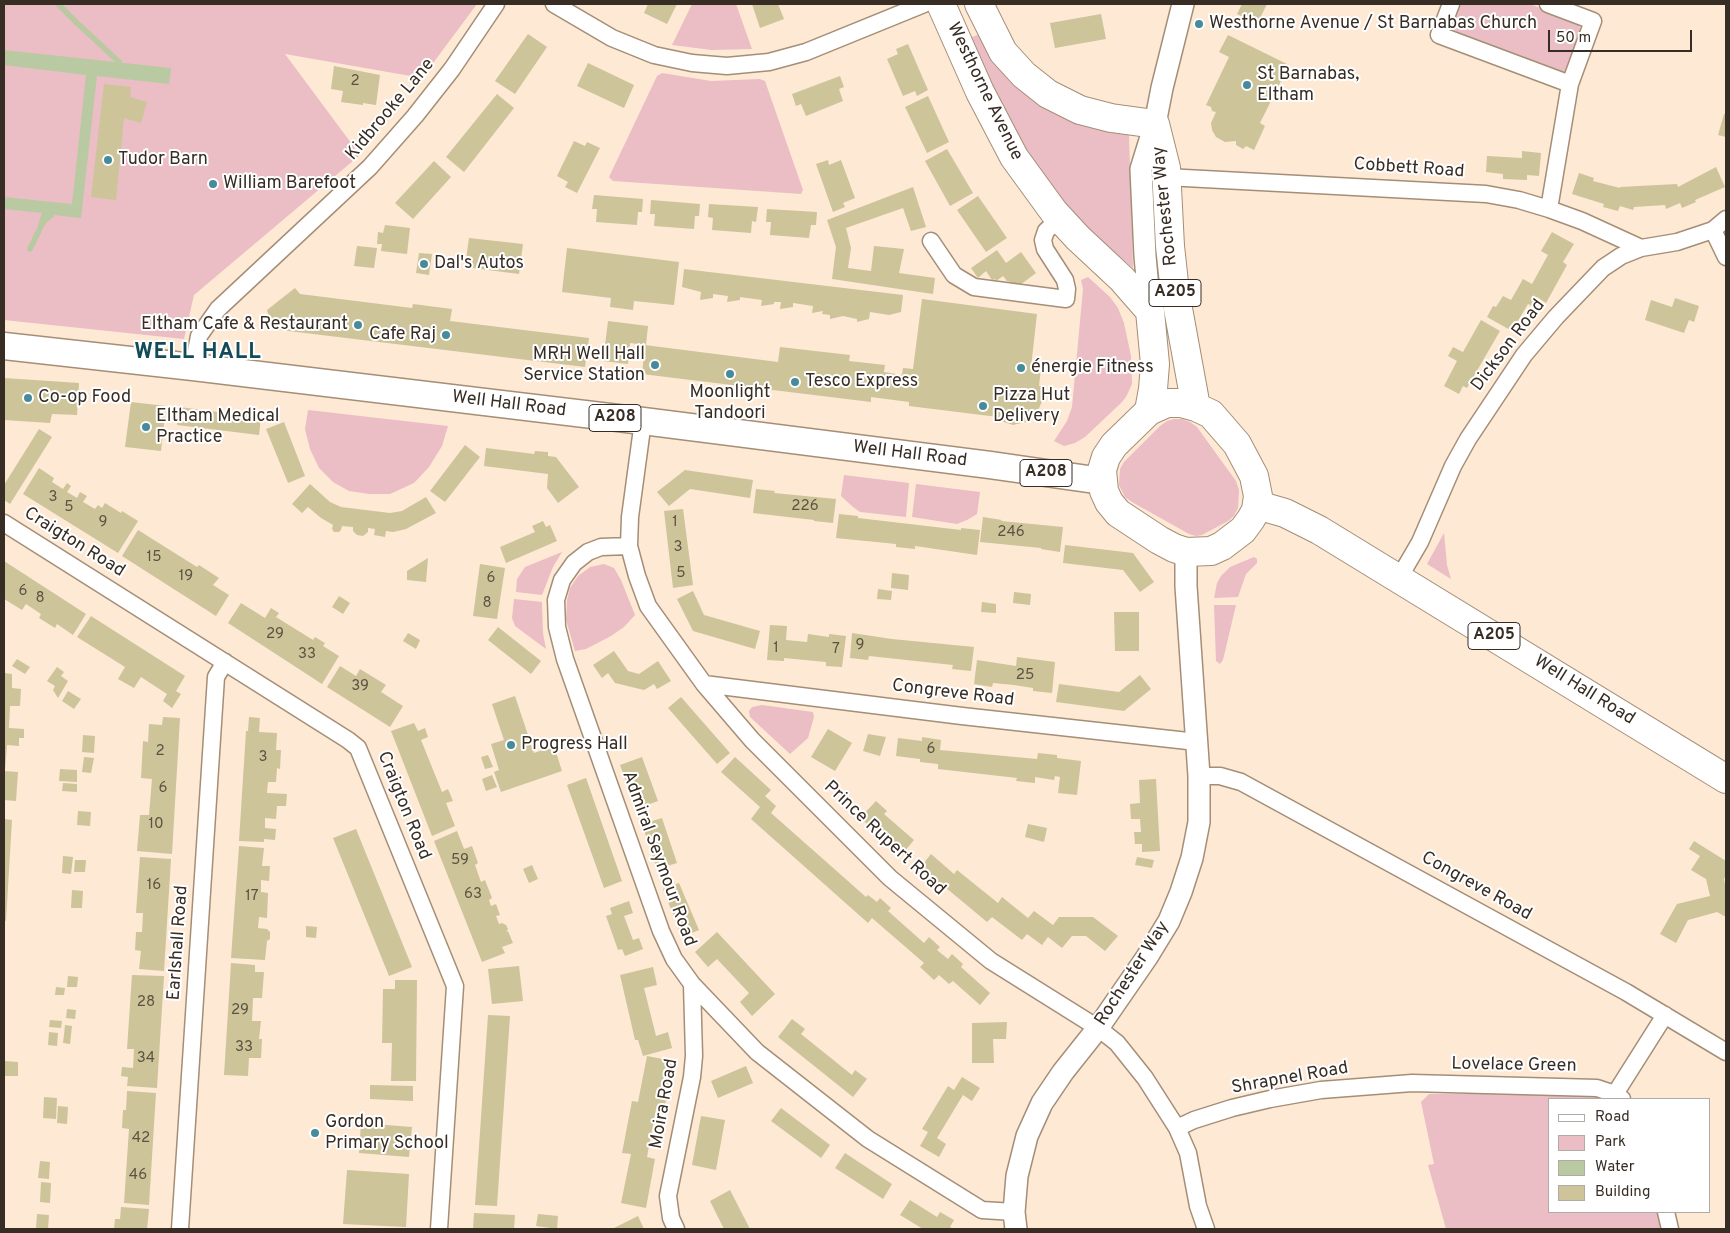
<!DOCTYPE html>
<meta charset="utf-8">
<style>
body{margin:0}
#map{position:relative;width:1730px;height:1233px;overflow:hidden;background:#fee9d5;font-family:Overpass,sans-serif}
canvas{display:block}
.frame{position:absolute;inset:0;border:5px solid #372d24;pointer-events:none}
.legend{position:absolute;left:1548px;top:1098px;width:162px;height:115px;box-sizing:border-box;background:#fff;border:1px solid #afaba7;margin:0;padding:6px 9px;list-style:none;font-size:15px;color:#372d24}
.legend li{display:flex;align-items:center;gap:10px;height:25px}
.legend b{width:25px;border:1px solid #afaba7}
.scale{position:absolute;left:1548px;top:30px;width:144px;height:22px;box-sizing:border-box;border:2px solid #372d24;border-top:0;padding-left:6px;font-size:15px;line-height:18px;white-space:nowrap;color:#372d24;-webkit-text-stroke:4px #fff;paint-order:stroke}
</style>
<div id="map">
<canvas width="1730" height="1233"></canvas>
<div class="frame"></div>
<ul class="legend">
<li><b style="height:6px;background:#fff"></b>Road</li>
<li><b style="height:14px;background:#ebbdc4"></b>Park</li>
<li><b style="height:14px;background:#b9caa2"></b>Water</li>
<li><b style="height:14px;background:#cdc49a"></b>Building</li>
</ul>
<div class="scale">50 m</div>
</div>
<script>
const g = document.querySelector('canvas').getContext('2d');
g.lineJoin = 'round';
function fill(path, color) {
  g.fillStyle = color;
  g.fill(path, 'evenodd');
}
function poly(rows) {
  const path = new Path2D();
  for (const r of rows) {
    path.moveTo(r[0], r[1]);
    for (let i = 2; i < r.length; i += 2) path.lineTo(r[i], r[i + 1]);
  }
  return path;
}
function trace(path, color, width, dash) {
  g.strokeStyle = color;
  g.lineWidth = width;
  g.lineCap = dash ? 'butt' : 'round';
  g.setLineDash(dash || []);
  g.stroke(path);
}
function drawText(font, color, halo, rows, align = 'center') {
  g.font = font + ' Overpass,sans-serif';
  g.lineWidth = 4;
  g.setLineDash([]);
  g.textBaseline = 'middle';
  g.strokeStyle = halo;
  g.fillStyle = color;
  for (const [text, x, y, turn = 0] of rows) {
    g.save();
    g.translate(x, y);
    g.rotate((+turn || 0) * Math.PI / 180);
    g.textAlign = isNaN(turn) ? turn : align;
    if (halo) g.strokeText(text, 0, 0);
    g.fillText(text, 0, 0);
    g.restore();
  }
}
fill(poly([
 [4,4,477,4,422,78,285,54,360,155,194,295,184,339,4,320],
 [692,4,736,4,752,49,712,50,672,45],
 [1456,4,1530,4,1571,20,1578,24,1582,32,1567,71,1560,73,1455,33,1452,24],
 [980,34,1014,84,1033,99,1127,131,1129,134,1133,268,1095,235,1064,204,1034,167,967,39],
 [662,73,711,81,760,79,765,81,803,190,801,194,613,181,609,177,657,76],
 [1088,277,1110,297,1118,308,1124,323,1131,356,1132,384,1126,397,1121,403,1085,437,1075,443,1064,446,1054,441,1067,421,1072,407,1083,289,1081,280],
 [308,410,448,426,442,446,429,467,414,483,390,494,369,494,349,491,333,482,319,468,310,449,305,429],
 [1174,419,1182,419,1190,422,1197,427,1236,481,1239,490,1238,508,1234,516,1228,521,1202,535,1196,536,1189,534,1132,502,1125,497,1119,485,1120,469,1124,462,1160,426,1167,421],
 [844,475,909,483,906,517,860,512,853,507,841,496],
 [916,484,980,492,977,514,967,520,957,524,912,517],
 [1444,533,1447,565,1451,579,1427,564],
 [562,552,553,567,542,595,516,592,517,579,525,567],
 [1254,557,1257,559,1257,563,1246,574,1238,597,1214,598,1217,583,1221,576,1230,567],
 [604,564,614,568,621,580,635,615,624,627,611,636,586,649,575,651,566,620,567,600,570,588,578,576,590,567],
 [514,599,542,602,543,633,546,649,515,626,512,618],
 [1214,605,1236,605,1223,660,1220,664,1216,661],
 [762,705,813,712,814,717,808,738,790,754,750,717,749,711,752,707],
 [1429,1094,1554,1094,1595,1097,1602,1099,1549,1099,1549,1212,1657,1212,1662,1229,1446,1229,1428,1165,1434,1164,1421,1102]
]), '#ebbdc4');
fill(poly([
 [4,50,171,68,169,84,97,76,81,218,55,215,42,227,38,225,42,213,4,209,4,197,72,204,86,75,4,65]
]), '#b9caa2');
trace(poly([
 [58,4,76,22,119,62,118,68],
 [30,249,44,220]
]), '#b9caa2', 5.5);
fill(poly([
 [648,4,677,4,667,24,644,13],
 [752,4,778,4,784,19,760,28],
 [1242,4,1267,4,1257,24,1237,14],
 [1101,14,1106,39,1055,48,1050,23],
 [528,34,547,47,515,94,495,81],
 [1228,35,1289,65,1260,123,1265,126,1254,150,1246,146,1243,149,1236,145,1236,141,1225,142,1216,137,1212,130,1211,123,1216,112,1212,111,1211,107,1206,105,1229,57,1219,52],
 [908,44,928,90,917,96,915,91,903,96,887,59,898,54,896,49],
 [588,63,634,85,624,108,577,86],
 [334,66,380,75,376,105,363,103,363,105,341,102,343,91,331,89],
 [840,76,844,87,839,89,843,101,806,116,801,104,796,106,792,94],
 [104,84,131,87,130,97,147,102,141,123,124,118,116,200,91,197],
 [497,94,514,108,464,172,446,157],
 [928,96,949,142,927,153,905,107],
 [1724,114,1726,114,1726,137,1718,135],
 [574,141,585,146,587,142,600,148,577,193,565,187,568,182,557,176],
 [947,149,973,193,950,206,925,161],
 [1522,151,1541,153,1539,176,1527,175,1527,180,1503,179,1503,174,1486,172,1487,156,1522,158],
 [828,160,829,165,841,160,855,198,843,203,845,207,833,212,816,164],
 [434,161,451,177,413,219,395,203],
 [1716,167,1725,187,1695,200,1696,202,1682,208,1680,203,1666,209,1665,205,1634,207,1633,210,1620,206,1618,211,1603,207,1604,204,1572,194,1579,173,1594,178,1593,181,1620,188,1620,187,1677,184,1678,187],
 [913,187,926,227,911,231,903,208,846,228,851,248,848,268,871,271,874,246,904,249,899,273,935,278,933,294,832,279,836,247,827,220],
 [594,195,643,199,642,212,638,212,637,225,596,222,597,209,592,209],
 [978,196,1007,238,986,252,957,210],
 [651,200,700,204,699,216,695,216,694,229,654,226,655,214,650,214],
 [709,204,758,207,756,222,752,221,751,233,712,230,713,218,708,217],
 [767,209,817,212,816,225,811,225,809,238,770,235,771,222,766,222],
 [385,225,410,228,407,254,381,251,382,244,377,244,378,232,383,233],
 [1552,232,1574,244,1563,262,1567,265,1546,303,1537,297,1532,306,1528,304,1512,331,1487,317,1493,306,1496,307,1503,296,1511,300,1523,279,1532,284,1548,255,1541,251],
 [469,238,523,244,519,274,465,267],
 [357,246,377,248,374,268,354,266],
 [567,248,679,262,674,305,634,301,633,310,610,307,611,298,562,292],
 [997,250,1006,263,1021,252,1036,273,1020,285,1007,281,1003,276,996,281,995,279,992,280,986,271,978,278,971,268],
 [419,253,432,254,429,275,416,273],
 [684,269,903,295,901,312,889,315,870,312,869,319,857,322,857,319,843,316,830,319,830,315,822,314,823,311,812,313,813,306,793,303,793,307,780,309,781,302,774,302,774,304,761,306,762,300,740,297,740,300,727,302,728,296,713,294,713,298,700,300,701,292,682,287],
 [295,288,300,294,412,308,413,304,452,309,450,321,589,338,585,367,272,329,267,310],
 [1675,298,1699,306,1694,322,1689,320,1684,333,1645,320,1651,300,1672,307],
 [922,299,1037,314,1031,367,1041,368,1039,386,1041,386,1043,390,1043,399,1036,415,1026,422,1013,425,998,420,998,417,909,406,909,402,871,397,871,402,642,374,645,345,778,362,780,347,850,355,849,361,885,365,884,372,902,375,903,368,913,369],
 [1481,320,1500,331,1467,388,1463,386,1459,394,1444,386,1457,361,1448,356,1453,347,1463,352],
 [608,321,648,326,646,345,630,343,628,364,603,361],
 [4,378,79,383,77,415,52,414,50,423,4,420],
 [131,402,166,406,161,451,125,447],
 [179,407,234,414,234,411,251,413,250,416,261,417,259,435,177,425],
 [284,422,305,476,288,483,266,429],
 [39,429,52,437,10,504,4,500,4,485],
 [465,445,480,457,445,502,430,491],
 [486,448,534,454,535,451,548,452,548,456,556,457,579,487,558,503,547,488,548,474,484,466],
 [39,468,54,478,52,482,63,489,67,483,71,486,67,492,77,498,80,492,87,496,83,502,95,509,98,505,102,508,105,503,121,513,122,511,138,521,118,553,23,494],
 [685,470,753,480,750,498,690,489,669,506,657,492],
 [310,484,330,502,341,507,390,513,402,511,426,497,436,513,406,529,393,532,386,531,385,537,374,535,375,529,368,528,368,532,363,536,357,535,353,531,353,527,342,526,341,530,339,532,334,532,332,529,333,525,321,518,308,507,302,513,292,504],
 [756,489,775,491,774,493,836,499,833,523,814,521,814,520,753,513],
 [683,509,693,585,673,588,664,511],
 [839,514,858,516,858,518,961,530,961,528,980,530,977,555,915,546,915,549,896,547,896,544,836,538],
 [983,517,1002,520,1001,521,1063,527,1060,552,1041,549,1041,548,980,542],
 [543,521,546,527,550,525,557,541,506,563,500,547,535,532,532,526],
 [138,530,197,567,199,565,219,578,213,585,229,595,216,616,122,556],
 [1065,545,1133,553,1154,582,1140,592,1123,570,1063,563],
 [428,558,426,582,407,580,407,571],
 [4,561,86,614,73,635,57,624,55,628,39,618,41,614,26,604,22,610,4,599],
 [480,564,505,568,497,619,473,616],
 [892,573,909,575,908,590,891,588],
 [878,589,892,591,891,600,877,599],
 [693,591,704,615,760,631,755,649,693,631,677,599],
 [1014,592,1031,594,1030,605,1013,603],
 [339,596,350,603,343,614,332,607],
 [982,602,996,604,996,613,981,612],
 [241,603,265,618,271,608,279,613,276,617,313,640,315,637,325,643,323,646,339,656,322,684,228,623],
 [1114,612,1139,612,1139,651,1115,651],
 [91,616,185,676,176,691,181,694,172,708,163,701,167,694,141,677,134,688,118,679,125,667,77,637],
 [770,625,787,626,786,640,807,642,808,634,829,637,829,634,846,636,842,667,826,666,826,662,784,658,784,661,767,660],
 [498,627,541,661,531,674,488,640],
 [408,633,420,640,416,649,403,641],
 [852,633,892,639,974,647,971,671,952,669,953,665,869,656,868,660,850,658],
 [614,651,628,671,639,674,658,661,671,681,657,689,654,684,644,690,615,683,608,673,602,678,593,665],
 [1017,657,1055,662,1052,693,1033,691,1033,688,1014,685,993,683,992,687,974,684,977,660,1016,666],
 [17,659,30,667,25,674,12,666],
 [340,666,356,676,360,669,386,685,381,692,403,706,390,727,327,687],
 [57,667,64,672,61,676,68,681,58,698,53,690,55,686,47,681],
 [4,673,12,674,12,688,21,689,20,706,10,706,9,728,24,729,24,738,19,738,19,746,7,745,5,771,4,771],
 [1140,675,1151,689,1124,711,1056,702,1059,684,1119,692],
 [68,691,81,699,74,709,62,701],
 [515,696,534,753,554,746,562,771,501,792,494,772,499,770,491,744,504,740,492,704],
 [681,697,730,753,717,764,668,708],
 [163,717,180,718,172,854,137,851,140,815,149,815,152,779,141,778,143,741,148,742,149,724,162,725],
 [249,717,260,718,259,732,277,733,276,750,281,750,280,769,277,768,276,782,268,782,267,793,287,794,286,806,277,806,276,819,265,818,265,828,276,829,275,840,264,839,264,842,239,841,246,731,248,731],
 [414,723,418,731,425,728,428,737,421,740,442,792,448,789,453,801,446,803,455,826,432,836,391,731],
 [828,729,852,743,835,771,811,757],
 [868,734,886,737,880,756,863,751],
 [83,735,95,736,94,753,82,752],
 [922,737,941,740,940,750,1037,759,1038,753,1057,755,1057,758,1081,761,1077,795,1058,793,1060,777,1055,776,1054,780,1035,777,1035,783,1016,781,1017,778,938,769,938,764,920,762,920,759,896,756,898,738,922,741],
 [488,755,493,767,485,769,481,757],
 [84,757,94,758,91,773,82,772],
 [642,757,658,801,636,809,620,765],
 [735,757,771,790,765,796,776,806,771,813,866,897,868,895,877,902,880,898,891,908,888,911,924,943,929,937,940,947,937,950,948,959,952,954,963,964,961,967,990,993,980,1005,953,981,949,984,939,975,934,980,920,967,924,963,872,918,868,923,751,819,760,807,721,772],
 [60,769,77,770,77,782,59,781],
 [4,771,18,772,16,801,4,800],
 [492,775,497,787,486,791,482,779],
 [586,778,622,881,604,888,567,785],
 [1156,779,1160,851,1142,852,1142,844,1135,844,1134,832,1141,832,1140,819,1131,819,1130,804,1140,803,1139,780],
 [63,783,77,784,77,792,62,791],
 [876,801,887,811,884,814,914,840,904,852,877,827,874,830,860,818],
 [78,811,91,812,90,826,77,825],
 [662,818,677,863,657,869,642,824],
 [4,819,12,820,6,921,4,920],
 [1028,824,1047,828,1044,842,1025,837],
 [356,829,412,967,389,976,333,838],
 [457,831,464,849,472,846,478,863,475,865,481,882,485,880,492,898,489,900,491,906,496,904,500,915,496,916,499,924,502,923,506,925,508,929,506,932,508,931,513,943,502,947,505,953,482,962,434,841],
 [1694,841,1726,861,1726,875,1724,879,1726,890,1726,917,1717,912,1688,920,1676,943,1660,934,1677,904,1710,896,1706,879,1691,870,1700,856,1689,849],
 [239,846,264,848,262,866,270,866,269,881,261,880,261,892,268,893,267,918,259,917,258,928,267,929,270,932,270,939,267,941,265,960,231,958],
 [931,854,954,874,957,870,998,903,1002,897,1028,918,1034,911,1053,925,1059,917,1093,917,1118,936,1105,951,1086,936,1072,936,1062,948,1048,937,1042,945,1027,934,1022,940,992,917,987,922,945,887,942,889,919,869],
 [63,856,73,857,71,874,62,873],
 [140,857,171,859,164,971,139,969,141,951,135,950,136,932,142,932,143,913,136,913],
 [1137,857,1154,860,1152,868,1135,865],
 [75,860,86,860,85,872,74,872],
 [532,865,538,879,529,883,523,869],
 [679,883,699,930,682,937,663,889],
 [72,890,83,891,82,908,71,908],
 [629,901,633,913,624,916,633,940,639,938,643,949,625,956,622,949,618,950,606,916,612,914,610,908],
 [306,926,317,927,316,938,306,937],
 [717,932,775,994,752,1016,740,1002,749,993,717,959,708,967,695,952],
 [231,963,255,965,255,972,264,972,262,998,253,998,252,1021,261,1021,259,1039,262,1039,261,1058,249,1058,248,1076,224,1075],
 [519,966,523,1001,492,1004,488,969],
 [653,967,657,985,644,988,656,1036,668,1032,672,1048,643,1056,638,1040,635,1040,620,975],
 [132,975,164,976,157,1088,127,1086,128,1077,121,1076,122,1067,133,1068,134,1049,127,1049],
 [68,976,78,977,77,987,67,987],
 [395,980,417,980,416,1081,391,1081,392,1043,382,1043,383,989,395,989],
 [56,987,65,988,64,995,55,995],
 [67,1009,76,1010,75,1019,66,1018],
 [488,1015,510,1016,497,1206,475,1205],
 [792,1019,805,1029,801,1034,852,1075,855,1070,867,1079,853,1097,778,1037],
 [50,1020,62,1021,61,1028,49,1027],
 [1007,1022,1006,1039,993,1039,994,1063,972,1063,972,1023],
 [65,1025,72,1026,70,1044,63,1043],
 [49,1032,58,1033,57,1046,48,1045],
 [647,1056,673,1061,664,1111,656,1109,647,1157,655,1159,646,1208,621,1203,631,1154,622,1153,632,1101,638,1102],
 [4,1061,18,1062,18,1076,4,1076],
 [746,1066,753,1083,718,1098,711,1081],
 [962,1077,980,1088,972,1101,963,1095,937,1138,946,1144,939,1157,920,1146,928,1132,922,1129,948,1086,954,1090],
 [370,1085,413,1086,413,1101,370,1099],
 [127,1091,156,1093,149,1205,124,1203,129,1129,122,1128,123,1110,126,1110],
 [44,1097,57,1098,56,1119,43,1118],
 [58,1106,68,1107,67,1124,57,1123],
 [781,1108,830,1145,821,1158,771,1121],
 [701,1116,725,1120,716,1170,692,1165],
 [361,1123,412,1127,409,1157,359,1153],
 [845,1153,892,1184,883,1199,835,1168],
 [40,1161,50,1162,49,1179,38,1178],
 [347,1170,409,1174,406,1227,343,1224],
 [41,1182,51,1183,50,1203,40,1202],
 [730,1190,750,1229,724,1229,710,1201],
 [910,1200,937,1217,940,1212,954,1220,950,1227,954,1229,923,1229,900,1215],
 [121,1207,149,1209,147,1229,114,1229,115,1219,120,1219],
 [474,1213,515,1215,514,1229,473,1229],
 [37,1214,49,1215,48,1229,36,1228],
 [538,1214,558,1216,557,1229,536,1226],
 [638,1216,644,1229,612,1229]
]), '#cdc49a');
const minor = poly([
 [554,4,612,38,654,55,692,63,727,66,769,62,806,52,924,4],
 [1451,4,1439,35,1570,84],
 [1548,4,1593,21,1570,84,1549,209],
 [1166,177,1486,194,1519,200,1549,209,1582,221,1641,248],
 [1713,230,1726,257],
 [931,241,954,275,974,287,1066,299,1067,289,1065,280,1045,249,1043,240,1046,231,1060,218],
 [193,367,199,336,218,309,370,167,415,116,452,69,496,4],
 [643,421,630,517,629,546,637,576,648,606,704,684,752,740,890,878,991,961,1098,1028,1117,1043,1145,1078,1177,1128,1188,1153,1198,1206,1206,1229],
 [4,523,348,740,358,748,455,986,439,1229],
 [629,546,601,547,588,552,574,563,562,580,556,600,557,627,565,659,661,931,674,959,692,984,757,1052,868,1139,982,1210,1014,1212],
 [1399,578,1420,542,1453,466,1468,439,1524,355,1556,317,1603,268,1621,256,1641,248,1677,242,1713,230,1726,219],
 [704,684,962,716,1197,742],
 [1199,776,1220,776,1241,782,1626,992,1726,1052],
 [1615,1094,1665,1015],
 [1177,1128,1194,1120,1232,1108,1270,1099,1321,1090,1412,1083,1597,1088,1615,1094,1622,1099],
 [1666,1212,1670,1229],
 [180,1229,216,677,225,662],
 [676,1229,671,1218,668,1196,692,1077,694,1056,692,984]
]);
const tertiary = poly([
 [1150,311,1145,256,1141,169,1155,124,1162,88,1183,4],
 [1016,1229,1014,1212,1017,1176,1027,1136,1042,1103,1063,1072,1098,1028,1147,957,1169,921,1181,892,1192,858,1199,822,1199,776,1186,586,1186,552]
]);
const primary = poly([
 [4,346,193,367,643,421,990,465,1102,481]
]);
const trunk = poly([
 [941,4,980,92,1014,157,1054,212,1078,238,1122,279,1150,311,1155,364,1153,389,1149,411],
 [979,4,1003,52,1024,75,1048,94,1080,110,1111,118,1155,124,1166,168,1170,246,1175,292,1196,407],
 [1167,403,1181,403,1196,407,1211,414,1237,444,1254,476,1258,496,1256,510,1251,519,1243,530,1222,546,1211,551,1186,552,1174,548,1159,540,1118,513,1109,502,1104,491,1102,470,1106,457,1114,445,1149,411,1167,403],
 [1257,505,1285,513,1319,530,1726,779]
]);
trace(minor, '#a58e76', 19);
trace(tertiary, '#a58e76', 24);
trace(primary, '#a58e76', 29);
trace(trunk, '#a58e76', 30);
trace(minor, '#fff', 16);
trace(tertiary, '#fff', 21);
trace(primary, '#fff', 26);
trace(trunk, '#fff', 28);
for (const [x, y, r, color] of [
 [1199,24,5,"#478a9a"],
 [1247,85,5,"#478a9a"],
 [108,160,5,"#478a9a"],
 [213,184,5,"#478a9a"],
 [424,264,5,"#478a9a"],
 [358,325,5,"#478a9a"],
 [446,335,5,"#478a9a"],
 [655,365,5,"#478a9a"],
 [1021,368,5,"#478a9a"],
 [730,374,5,"#478a9a"],
 [795,382,5,"#478a9a"],
 [28,398,5,"#478a9a"],
 [983,406,5,"#478a9a"],
 [146,427,5,"#478a9a"],
 [511,745,5,"#478a9a"],
 [315,1133,5,"#478a9a"]
]) {
  const dot = new Path2D();
  dot.arc(x, y, r, 0, 2 * Math.PI);
  g.fillStyle = color;
  g.fill(dot);
  trace(dot, '#fff', 2);
}
drawText('15px', '#5c5342', null, [
 ["2",355,82],
 ["3",53,498],
 ["226",805,507],
 ["5",69,508],
 ["9",103,523],
 ["1",675,523],
 ["246",1011,533],
 ["3",678,548],
 ["15",154,558],
 ["5",681,574],
 ["19",186,577],
 ["6",491,579],
 ["6",23,592],
 ["8",40,599],
 ["8",487,604],
 ["29",275,635],
 ["9",860,646],
 ["1",776,649],
 ["7",836,650],
 ["33",307,655],
 ["25",1025,676],
 ["39",360,687],
 ["6",931,750],
 ["2",160,752],
 ["3",263,758],
 ["6",163,789],
 ["10",156,825],
 ["59",460,861],
 ["16",154,886],
 ["63",473,895],
 ["17",252,897],
 ["28",146,1003],
 ["29",240,1011],
 ["33",244,1048],
 ["34",146,1059],
 ["42",141,1139],
 ["46",138,1176]
]);
for (const [x, y, w] of [
 [1175,293,52],
 [615,418,52],
 [1046,473,52],
 [1494,636,52]
]) {
  const box = new Path2D();
  box.roundRect(x - w / 2, y - 13.5, w, 27, 4);
  g.fillStyle = '#fff';
  g.fill(box);
  trace(box, '#372d24', 1);
}
drawText('bold 16px', '#372d24', null, [
 ["A205",1175,293],
 ["A208",615,418],
 ["A208",1046,473],
 ["A205",1494,636]
]);
drawText('18px', '#372d24', '#fff', [
 ["Westhorne Avenue / St Barnabas Church",1209,24],
 ["St Barnabas,",1257,75],
 ["Eltham",1257,96],
 ["Tudor Barn",118,160],
 ["William Barefoot",223,184],
 ["Dal's Autos",434,264],
 ["Eltham Cafe & Restaurant",348,325,"right"],
 ["Cafe Raj",436,335,"right"],
 ["MRH Well Hall",645,355,"right"],
 ["Service Station",645,376,"right"],
 ["énergie Fitness",1031,368],
 ["Tesco Express",805,382],
 ["Moonlight",730,393,"center"],
 ["Tandoori",730,414,"center"],
 ["Pizza Hut",993,396],
 ["Delivery",993,417],
 ["Co-op Food",38,398],
 ["Eltham Medical",156,417],
 ["Practice",156,438],
 ["Progress Hall",521,745],
 ["Gordon",325,1123],
 ["Primary School",325,1144]
], 'left');
drawText('18px', '#372d24', '#fff', [
 ["Westhorne Avenue",984,92,64],
 ["Kidbrooke Lane",391,110,-50],
 ["Cobbett Road",1409,169,4],
 ["Rochester Way",1166,206,-96],
 ["Dickson Road",1509,346,-53],
 ["Well Hall Road",509,405,7],
 ["Well Hall Road",910,455,7],
 ["Craigton Road",74,543,32],
 ["Well Hall Road",1584,691,32],
 ["Congreve Road",953,694,7],
 ["Craigton Road",403,806,68],
 ["Prince Rupert Road",884,839,43],
 ["Admiral Seymour Road",658,859,70],
 ["Congreve Road",1476,887,29],
 ["Earlshall Road",179,943,-86],
 ["Rochester Way",1133,974,-57],
 ["Lovelace Green",1514,1066,1],
 ["Shrapnel Road",1290,1079,-10],
 ["Moira Road",665,1104,-80]
]);
g.letterSpacing = '1px';
drawText('bold 22px', '#134c58', '#fff', [
 ["WELL HALL",198,354]
]);
g.letterSpacing = '0px';
</script>
